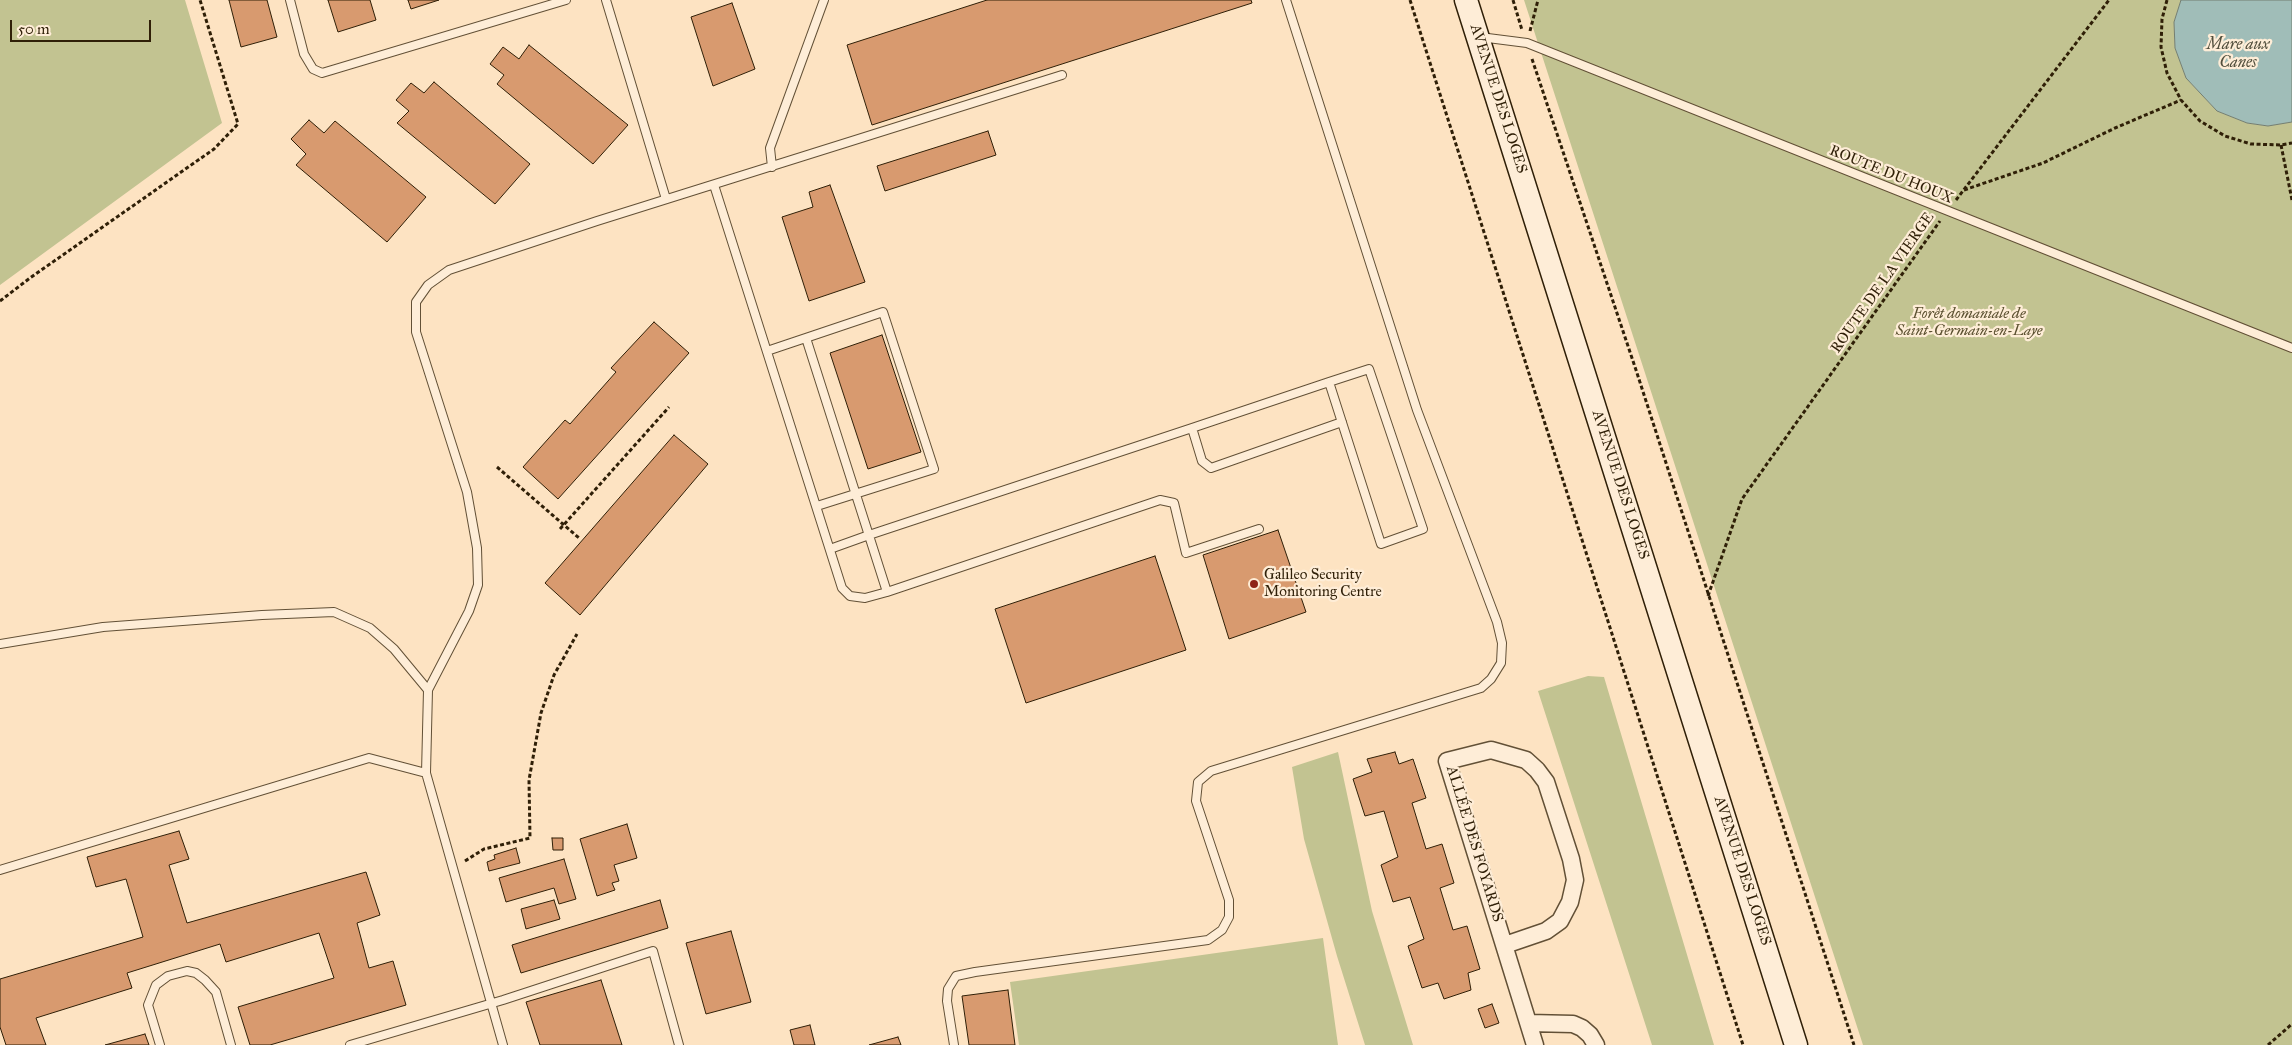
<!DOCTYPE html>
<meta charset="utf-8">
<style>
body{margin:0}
#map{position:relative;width:2292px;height:1045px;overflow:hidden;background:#fde3c2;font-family:"IM FELL Great Primer",serif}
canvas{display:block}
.scale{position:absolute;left:10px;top:20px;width:141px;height:22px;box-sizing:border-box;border:2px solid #2f1f07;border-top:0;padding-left:6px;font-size:15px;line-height:18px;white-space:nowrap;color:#2f1f07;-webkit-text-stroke:4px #feedd7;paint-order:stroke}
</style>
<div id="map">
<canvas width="2292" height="1045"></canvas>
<div class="scale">50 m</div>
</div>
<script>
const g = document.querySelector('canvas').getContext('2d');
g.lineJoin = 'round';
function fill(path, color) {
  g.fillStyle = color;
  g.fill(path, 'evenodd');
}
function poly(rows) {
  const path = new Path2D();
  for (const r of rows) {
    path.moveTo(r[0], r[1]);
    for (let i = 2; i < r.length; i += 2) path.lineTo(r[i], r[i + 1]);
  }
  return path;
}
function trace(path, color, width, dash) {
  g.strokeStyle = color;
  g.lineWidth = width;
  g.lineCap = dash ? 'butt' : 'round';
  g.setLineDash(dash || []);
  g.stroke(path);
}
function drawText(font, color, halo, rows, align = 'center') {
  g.font = font + ' "IM FELL Great Primer",serif';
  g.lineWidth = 4.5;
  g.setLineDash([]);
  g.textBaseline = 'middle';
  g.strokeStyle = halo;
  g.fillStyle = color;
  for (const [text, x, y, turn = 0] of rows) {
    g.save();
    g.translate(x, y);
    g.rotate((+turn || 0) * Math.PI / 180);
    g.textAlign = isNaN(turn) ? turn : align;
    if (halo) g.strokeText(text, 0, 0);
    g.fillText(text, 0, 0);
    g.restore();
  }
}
fill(poly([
 [0,0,185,0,222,123,0,285],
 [1524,0,2181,0,2174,22,2175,48,2186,78,2217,111,2247,123,2268,126,2292,122,2292,1045,1863,1045],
 [1588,676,1604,677,1714,1045,1652,1045,1538,691],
 [1338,752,1372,911,1413,1045,1365,1045,1337,956,1304,839,1292,767],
 [1323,938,1338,1045,1019,1045,1010,982]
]), '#c2c391');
const water = poly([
 [2181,0,2292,0,2292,122,2268,126,2247,123,2217,111,2186,78,2175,48,2174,22,2181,0]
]);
fill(water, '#a0bdb8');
trace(water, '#737e71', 1);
const building = poly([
 [229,0,267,0,277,37,241,47,229,0],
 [328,0,370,0,376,20,338,32,328,0],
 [408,0,439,0,411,9,408,0],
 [987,0,1251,0,1252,3,872,125,847,45,987,0],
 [732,3,755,69,713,86,691,17,732,3],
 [529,45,628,125,593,164,497,84,504,75,490,64,503,47,519,59,529,45],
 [434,82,530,164,495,204,397,123,409,111,396,100,411,83,424,93,434,82],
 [309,120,324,133,335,121,426,197,387,242,296,165,306,154,291,139,309,120],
 [988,131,996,155,885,191,877,166,988,131],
 [830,185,865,282,809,301,782,217,813,207,809,192,830,185],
 [654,322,689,353,558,499,523,467,565,420,570,424,616,372,611,368,654,322],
 [882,335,921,452,868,469,830,353,882,335],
 [674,435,708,464,580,615,545,583,674,435],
 [1278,530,1306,612,1229,639,1203,555,1278,530],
 [1155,556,1186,650,1026,703,995,609,1155,556],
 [1395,752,1399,764,1413,759,1426,798,1412,803,1426,849,1442,844,1454,883,1440,888,1453,930,1467,926,1480,969,1468,973,1471,990,1444,999,1438,983,1422,988,1408,946,1424,939,1410,897,1393,902,1381,865,1398,857,1384,811,1365,816,1353,779,1372,772,1367,759,1395,752],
 [627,824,637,858,614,865,619,881,612,883,615,890,597,896,580,839,627,824],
 [179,831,189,859,169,865,187,923,366,872,380,915,357,923,369,968,393,961,406,1005,270,1045,250,1045,238,1007,334,978,319,933,226,962,220,944,127,973,132,988,36,1018,46,1045,6,1045,0,1027,0,979,143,937,126,879,96,887,87,857,179,831],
 [552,838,563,838,563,850,553,850,552,838],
 [516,848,520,863,489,871,487,862,495,859,494,855,516,848],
 [564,859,576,899,559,904,554,888,506,902,499,878,564,859],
 [554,900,560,919,526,929,521,909,554,900],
 [660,900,668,928,521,973,512,945,660,900],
 [731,931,751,1002,706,1014,686,943,731,931],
 [601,980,622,1045,540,1045,526,1002,601,980],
 [1008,990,1015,1045,969,1045,962,996,1008,990],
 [1492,1004,1499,1023,1485,1028,1478,1009,1492,1004],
 [810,1025,815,1045,794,1045,790,1030,810,1025],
 [145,1034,149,1045,105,1045,145,1034],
 [898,1037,901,1045,869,1045,898,1037]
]);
fill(building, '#d89a6f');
trace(building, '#2f1f07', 1);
const service = poly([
 [290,0,304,54,313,69,322,73,566,0],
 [606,0,666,199],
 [1480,37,1527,43,2292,348],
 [772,167,770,148,824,0],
 [714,185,842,588,850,596,865,598,887,592,1160,500,1174,503,1186,553,1259,529],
 [806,338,887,592],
 [767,351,883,312,934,469,817,506],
 [1192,428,1202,461,1211,468,1342,422],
 [830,549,869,535,1192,428,1329,382,1369,369,1423,529,1381,544,1329,382],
 [0,644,103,627,262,615,334,612,370,628,394,649,428,690],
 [0,870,369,758,426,773],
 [160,1045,148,1005,156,985,168,976,187,971,196,973,205,980,216,992,231,1045],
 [350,1045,503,1000,653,951,679,1045],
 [503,1045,426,773,428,690,469,611,478,585,477,548,467,492,416,332,416,302,428,285,449,270,597,221,1062,75],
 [954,1045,947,1001,948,989,956,976,975,972,1208,940,1222,930,1229,917,1229,900,1196,801,1198,782,1211,771,1481,688,1491,679,1501,663,1502,643,1497,622,1417,410,1286,0]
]);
const minor = poly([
 [1505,945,1546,931,1560,921,1570,902,1575,880,1571,859,1546,782,1537,770,1526,760,1491,750,1447,761,1535,1045],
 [1529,1023,1573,1024,1582,1028,1590,1035,1596,1045]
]);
const secondary = poly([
 [1466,0,1796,1045]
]);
trace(service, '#625036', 10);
trace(minor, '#625036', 19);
trace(secondary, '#2f1f07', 25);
trace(poly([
 [1410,0,1743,1045],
 [1513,0,1522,30],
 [2167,0,2162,19,2161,47,2167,73,2181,100,2200,121,2225,136,2251,144,2281,145,2292,143],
 [1530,31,1538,0],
 [1532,59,1636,370,1854,1045],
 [2281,145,2292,200],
 [1964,190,2043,163,2115,128,2181,100],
 [1956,200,2109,0],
 [0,301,30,278,214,149,238,124,200,0],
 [497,467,579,538],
 [560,529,669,407],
 [1708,596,1742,499,1940,221],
 [465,861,484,849,530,838,529,780,541,713,554,675,577,634],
 [2268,1045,2292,1024]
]), '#2f1f07', 3, [4, 2.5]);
trace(service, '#feedd7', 8);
trace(minor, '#feedd7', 16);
trace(secondary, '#feedd7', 22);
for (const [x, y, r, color] of [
 [1254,584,5,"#8f2418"]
]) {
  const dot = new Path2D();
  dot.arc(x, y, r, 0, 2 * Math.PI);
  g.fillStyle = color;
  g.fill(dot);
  trace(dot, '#feedd7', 2);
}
drawText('15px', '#2f1f07', '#feedd7', [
 ["AVENUE DES LOGES",1498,99,72],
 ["ROUTE DU HOUX",1891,175,22],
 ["ROUTE DE LA VIERGE",1883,283,-55],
 ["AVENUE DES LOGES",1620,485,72],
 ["ALLÉE DES FOYARDS",1474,844,73],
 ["AVENUE DES LOGES",1742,871,72]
]);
drawText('italic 15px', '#5b5030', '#feedd7', [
 ["Forêt domaniale de",1969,314],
 ["Saint-Germain-en-Laye",1969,331]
]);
drawText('15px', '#2f1f07', '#feedd7', [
 ["Galileo Security",1264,575],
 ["Monitoring Centre",1264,592]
], 'left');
drawText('italic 16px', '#514e3c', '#feedd7', [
 ["Mare aux",2238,45],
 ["Canes",2238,63]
]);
</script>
